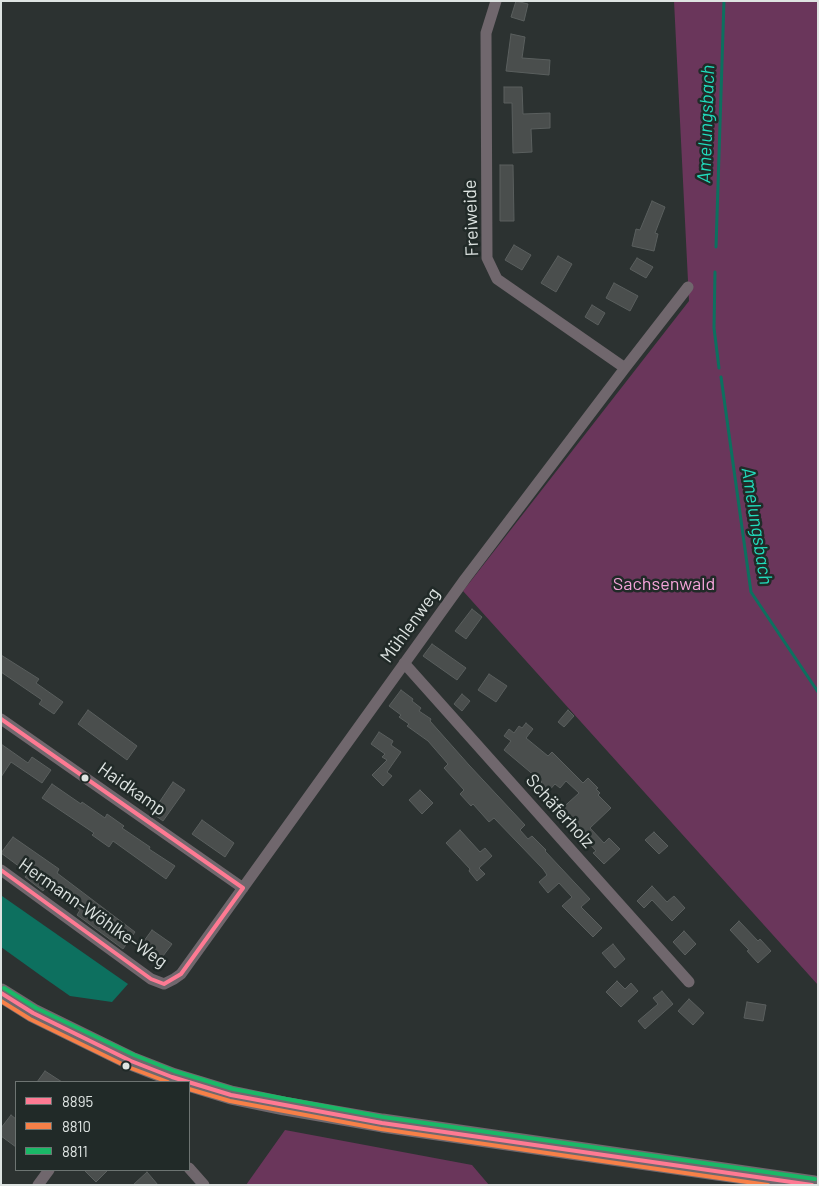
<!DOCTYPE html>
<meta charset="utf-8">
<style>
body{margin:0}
#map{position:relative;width:819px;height:1186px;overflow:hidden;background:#2c3231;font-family:Barlow,sans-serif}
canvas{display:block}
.frame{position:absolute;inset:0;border:2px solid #dee4e2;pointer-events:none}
.legend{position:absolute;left:15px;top:1081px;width:175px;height:90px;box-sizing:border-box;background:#212a28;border:1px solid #6d7472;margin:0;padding:6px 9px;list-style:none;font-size:15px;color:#dee4e2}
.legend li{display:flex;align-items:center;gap:10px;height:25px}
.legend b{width:25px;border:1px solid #6d7472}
</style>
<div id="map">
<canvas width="819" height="1186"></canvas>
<div class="frame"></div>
<ul class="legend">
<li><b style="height:6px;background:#fe7a93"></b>8895</li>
<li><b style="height:6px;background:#f78048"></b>8810</li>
<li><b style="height:6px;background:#1ab867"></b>8811</li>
</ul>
</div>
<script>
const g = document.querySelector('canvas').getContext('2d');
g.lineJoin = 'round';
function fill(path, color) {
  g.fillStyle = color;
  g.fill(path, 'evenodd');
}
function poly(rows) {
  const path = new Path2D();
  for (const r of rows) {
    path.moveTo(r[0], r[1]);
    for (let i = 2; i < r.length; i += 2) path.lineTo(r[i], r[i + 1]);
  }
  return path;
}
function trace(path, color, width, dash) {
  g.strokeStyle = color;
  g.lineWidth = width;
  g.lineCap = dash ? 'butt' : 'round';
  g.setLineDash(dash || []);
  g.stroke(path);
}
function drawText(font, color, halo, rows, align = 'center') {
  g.font = font + ' Barlow,sans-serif';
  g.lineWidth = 5;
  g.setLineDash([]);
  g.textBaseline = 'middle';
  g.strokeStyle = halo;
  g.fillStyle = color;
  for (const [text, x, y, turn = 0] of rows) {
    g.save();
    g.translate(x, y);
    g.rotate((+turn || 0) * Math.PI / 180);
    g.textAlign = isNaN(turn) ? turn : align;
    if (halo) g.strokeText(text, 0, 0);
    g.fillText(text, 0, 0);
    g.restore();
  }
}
fill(poly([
 [674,1,818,1,818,985,463,591,689,301],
 [285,1130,472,1165,489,1185,246,1185]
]), '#6a365b');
fill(poly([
 [2,896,128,984,112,1002,70,996,40,975,1,947]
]), '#0d705f');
trace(poly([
 [716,247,724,1],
 [715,272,714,328,719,368],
 [721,377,751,592,818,692]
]), '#0d705f', 3);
const building = poly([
 [516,1,528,4,524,21,511,17,516,1],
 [511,34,525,37,522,58,550,60,549,75,506,71,511,34],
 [504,87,522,87,523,114,550,113,550,128,531,129,532,152,513,153,512,103,504,103,504,87],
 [500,165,513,165,514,221,500,221,500,165],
 [652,201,665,207,655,233,658,234,654,251,632,246,636,229,640,230,652,201],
 [514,245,531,255,522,270,505,260,514,245],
 [558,256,572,264,556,292,541,283,558,256],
 [637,258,653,267,646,278,630,269,637,258],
 [614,283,638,296,630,311,606,298,614,283],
 [592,305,605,313,598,325,585,317,592,305],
 [472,609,482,617,466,639,455,631,472,609],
 [432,644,466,668,457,680,423,656,432,644],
 [1,655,39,679,36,683,63,702,54,714,39,704,42,700,1,672,1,655],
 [489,674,507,686,496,702,478,690,489,674],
 [401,690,413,699,412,701,421,708,419,711,431,719,430,721,469,765,525,825,520,830,528,839,532,836,546,850,545,851,590,899,581,907,602,928,593,937,562,906,572,897,559,883,548,893,539,882,547,875,543,869,494,818,489,822,473,804,471,806,460,794,464,790,444,768,448,764,428,741,407,726,409,724,399,717,401,715,389,706,401,690],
 [462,694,470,701,462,711,454,704,462,694],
 [88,710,137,746,127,760,78,724,88,710],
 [568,710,574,716,564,727,558,722,568,710],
 [526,723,533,729,526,738,548,756,552,752,583,783,588,778,598,788,596,789,600,793,598,795,611,808,590,828,604,843,609,838,620,849,604,864,593,853,596,851,571,823,568,825,557,813,579,793,566,781,560,788,555,784,546,794,538,786,542,782,504,750,511,741,504,736,509,729,514,733,519,726,522,728,526,723],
 [379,732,393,741,391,745,401,752,387,772,392,776,383,786,372,775,387,760,382,757,385,754,371,744,379,732],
 [1,744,28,763,32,757,51,770,42,783,11,762,1,777,1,744],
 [173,782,185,790,163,821,152,813,173,782],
 [52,784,81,804,82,802,105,818,107,814,124,826,122,828,150,847,149,849,175,866,166,879,113,841,109,847,92,835,94,833,42,798,52,784],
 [420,790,433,803,422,814,409,800,420,790],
 [202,820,234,843,225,857,192,834,202,820],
 [460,830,480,852,485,848,492,856,479,868,485,874,477,881,469,871,470,869,446,843,460,830],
 [654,832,668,846,659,854,645,840,654,832],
 [13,837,59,869,57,873,135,932,123,949,77,915,80,910,47,886,43,891,25,877,28,873,1,853,13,837],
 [652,886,667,902,674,896,685,908,672,921,652,900,644,908,637,901,652,886],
 [739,921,758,941,760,939,771,951,758,963,747,951,749,950,730,930,739,921],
 [152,930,172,944,160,960,141,945,152,930],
 [684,931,696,944,685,955,673,942,684,931],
 [613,944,625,959,615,968,602,953,613,944],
 [617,981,625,989,631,983,638,991,621,1007,606,992,617,981],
 [662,991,673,1004,645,1029,638,1021,658,1004,653,998,662,991],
 [689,999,704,1013,693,1025,678,1011,689,999],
 [747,1002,766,1005,763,1021,744,1018,747,1002],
 [45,1071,62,1082,37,1082,45,1071],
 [11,1115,16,1119,16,1147,1,1136,1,1128,11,1115],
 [84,1170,108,1170,96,1182,84,1170],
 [147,1172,158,1185,133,1185,147,1172]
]);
fill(building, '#4a4e4d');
trace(building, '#5a5f5e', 1);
trace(poly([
 [496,1,486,33,487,258,497,279,625,368],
 [404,663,689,982],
 [1,719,243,888],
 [1,870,151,979,164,984,174,979,181,974,465,579,625,368,688,287],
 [189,1168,204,1185],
 [38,1185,49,1170]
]), '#70676d', 11);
trace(poly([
 [1,993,33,1013,131,1061,172,1077,231,1095,284,1106,382,1123,814,1185]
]), '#6f686d', 19);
trace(poly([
 [1,719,243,888],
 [1,870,151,979,164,984,181,974,243,888],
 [1,993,33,1013,131,1061,172,1077,231,1095,382,1123,812,1185]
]), '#fe7a93', 4);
trace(poly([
 [1,1001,30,1019,128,1067,168,1082],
 [189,1089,230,1101,381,1129,768,1185]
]), '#f78048', 4);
trace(poly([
 [4,988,36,1008,134,1055,174,1071,233,1089,383,1117,815,1179]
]), '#1ab867', 4);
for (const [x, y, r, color] of [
 [85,778,4.5,"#dee4e2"],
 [126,1066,4.5,"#dee4e2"]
]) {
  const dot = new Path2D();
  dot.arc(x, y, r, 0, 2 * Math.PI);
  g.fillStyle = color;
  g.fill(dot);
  trace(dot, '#212a28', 2);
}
drawText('18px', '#dee4e2', '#212a28', [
 ["Freiweide",471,218,-92],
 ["Mühlenweg",410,625,-54],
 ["Haidkamp",132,789,35],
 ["Schäferholz",560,811,48],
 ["Hermann-Wöhlke-Weg",93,913,35]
]);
drawText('18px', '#f4a4d9', '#212a28', [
 ["Sachsenwald",664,584]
]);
drawText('italic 19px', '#21dcbc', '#212a28', [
 ["Amelungsbach",706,124,-88],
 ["Amelungsbach",757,526,81]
]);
</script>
